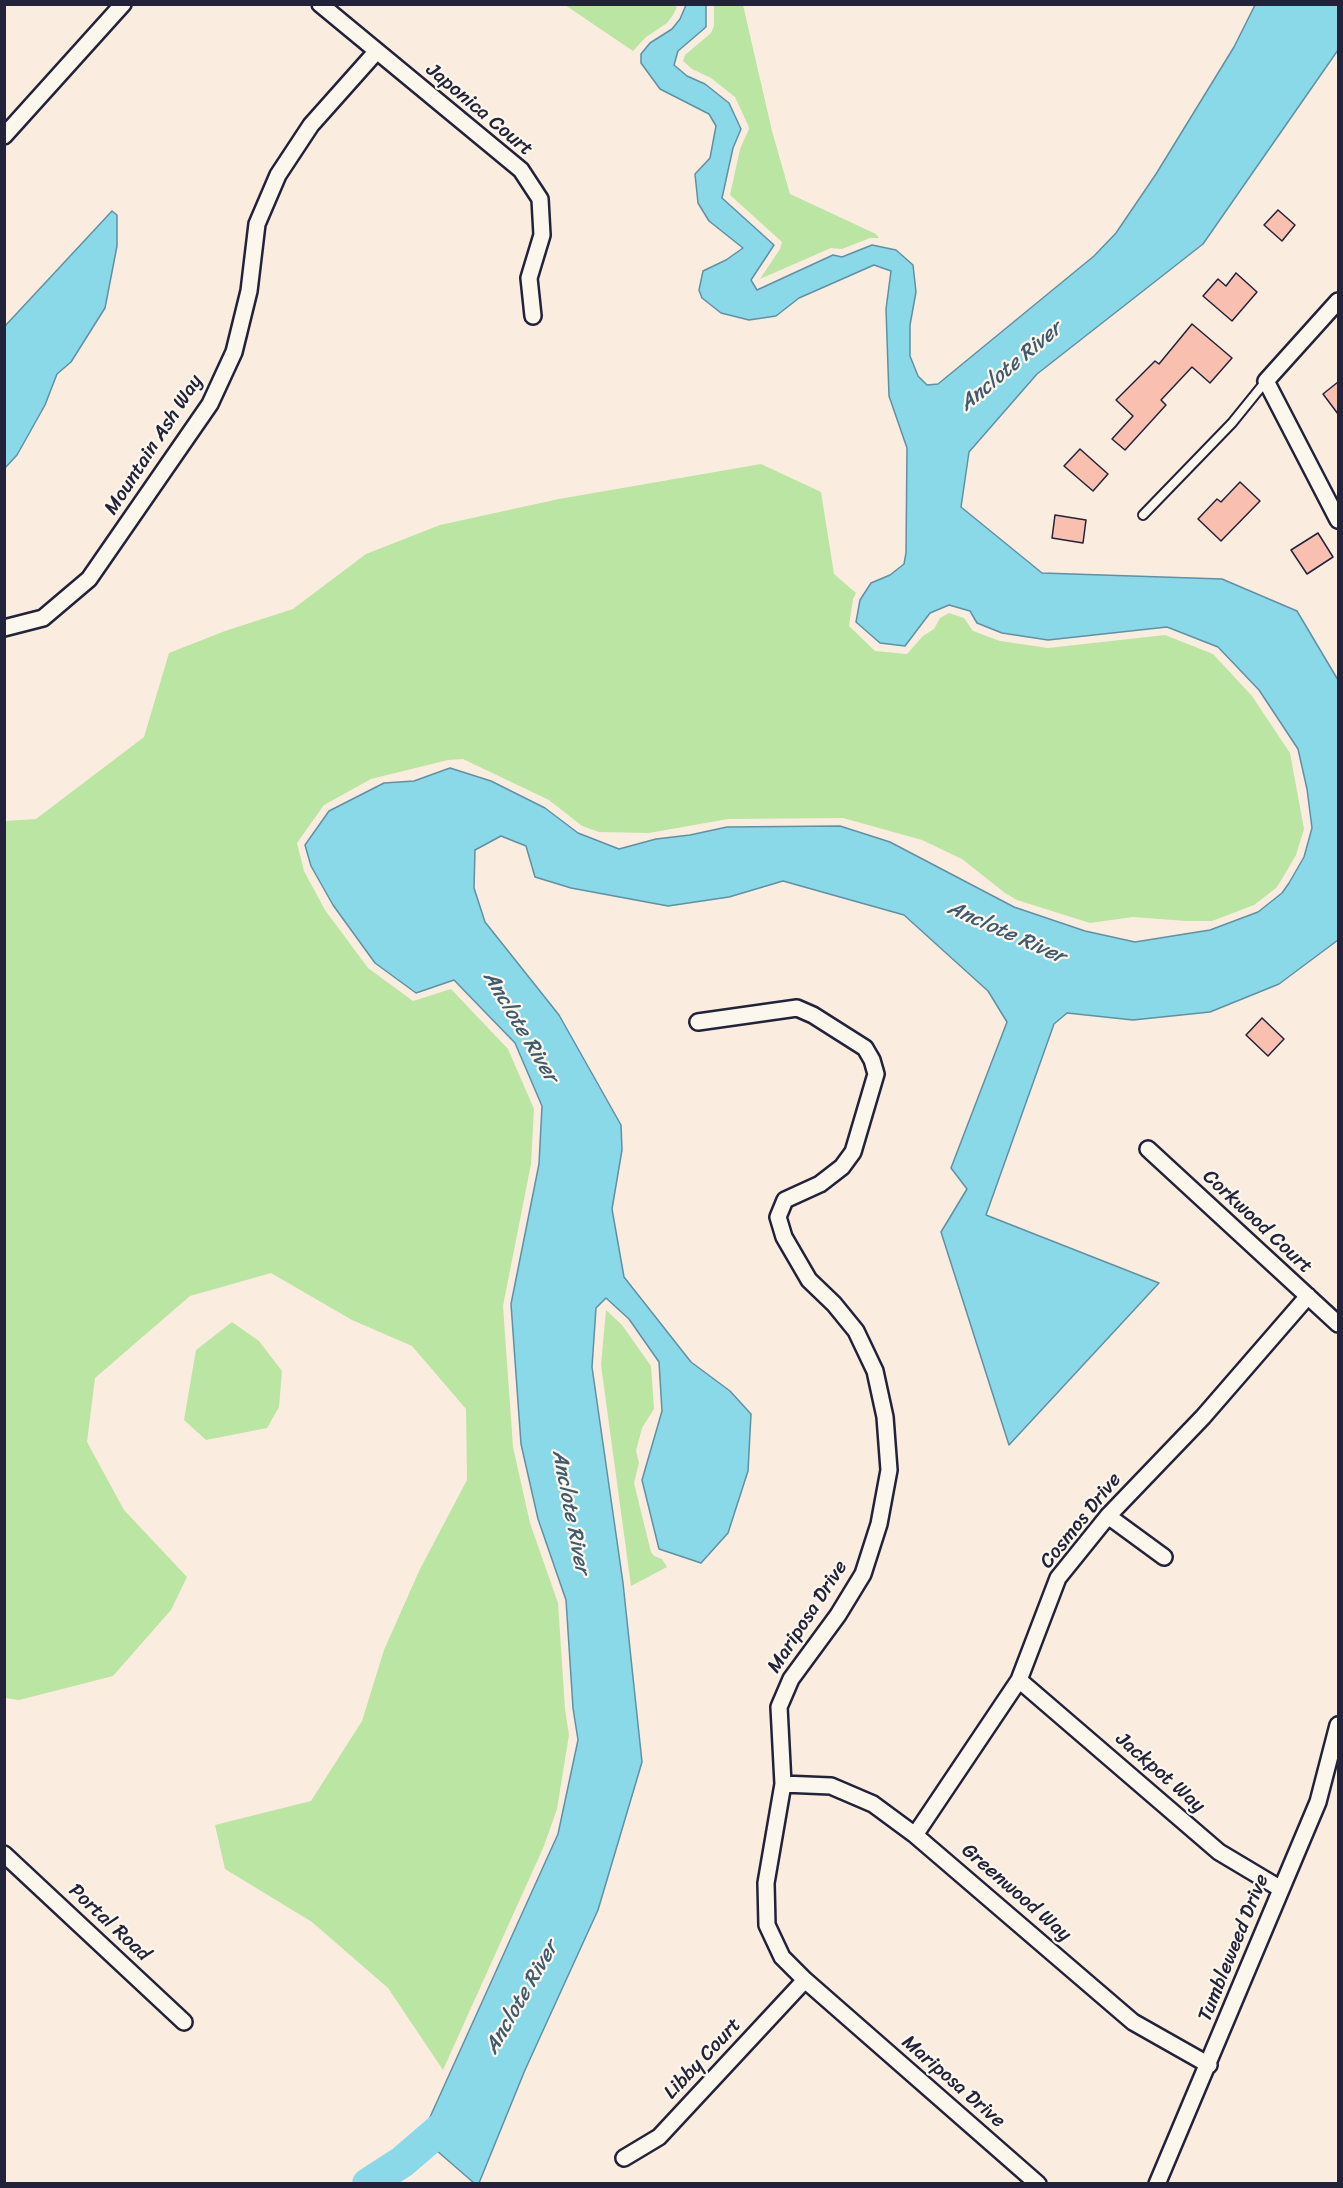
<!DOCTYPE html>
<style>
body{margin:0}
#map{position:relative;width:1343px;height:2188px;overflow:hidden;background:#fbece0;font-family:Sriracha,sans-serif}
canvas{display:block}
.frame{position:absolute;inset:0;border:6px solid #22223b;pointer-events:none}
</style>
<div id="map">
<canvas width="1343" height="2188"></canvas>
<div class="frame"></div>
</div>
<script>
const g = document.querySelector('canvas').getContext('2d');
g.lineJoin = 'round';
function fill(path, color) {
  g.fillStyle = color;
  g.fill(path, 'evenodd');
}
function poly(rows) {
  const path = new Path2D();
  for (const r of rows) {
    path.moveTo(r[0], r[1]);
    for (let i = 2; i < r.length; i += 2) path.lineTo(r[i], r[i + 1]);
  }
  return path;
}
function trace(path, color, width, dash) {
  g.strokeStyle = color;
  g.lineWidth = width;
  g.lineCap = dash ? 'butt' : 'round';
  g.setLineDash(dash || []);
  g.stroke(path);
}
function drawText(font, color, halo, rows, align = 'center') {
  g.font = font + ' Sriracha,sans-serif';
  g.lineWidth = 4.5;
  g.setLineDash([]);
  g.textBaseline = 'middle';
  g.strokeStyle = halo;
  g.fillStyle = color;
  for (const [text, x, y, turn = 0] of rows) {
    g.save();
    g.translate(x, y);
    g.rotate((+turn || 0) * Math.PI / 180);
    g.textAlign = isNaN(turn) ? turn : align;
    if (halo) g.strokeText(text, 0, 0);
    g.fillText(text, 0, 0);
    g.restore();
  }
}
fill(poly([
 [671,4,677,7,673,15,667,23,646,37,633,51,565,5],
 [714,5,743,5,772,131,790,194,876,234,879,238,870,238,842,249,831,248,760,279,780,249,782,242,730,195,740,149,749,129,748,125,735,97,711,78,692,69,683,61,685,55,711,33,714,26],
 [761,464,821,492,834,574,856,593,853,599,849,626,875,651,907,654,923,636,934,629,940,618,949,613,964,618,973,631,1000,641,1048,648,1165,635,1213,654,1252,696,1290,753,1304,829,1296,855,1282,879,1276,888,1254,905,1212,921,1186,921,1133,917,1090,923,1017,900,1005,893,962,859,922,840,843,818,728,819,649,833,599,832,582,826,549,800,463,759,448,760,371,779,324,805,297,843,304,871,325,910,368,968,413,1001,451,989,508,1049,534,1109,531,1164,503,1306,513,1447,530,1523,558,1603,565,1709,569,1735,557,1809,544,1846,443,2070,388,1988,312,1922,225,1869,215,1825,311,1801,362,1721,384,1650,420,1569,467,1480,466,1409,412,1346,352,1320,271,1273,190,1296,95,1378,87,1442,124,1510,187,1577,171,1610,113,1676,19,1700,5,1698,5,821,36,819,144,737,169,653,225,631,293,609,366,554,440,525,559,499],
 [606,1310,622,1325,651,1366,654,1409,642,1428,636,1451,639,1463,634,1483,651,1552,654,1556,662,1559,667,1567,631,1586,601,1365],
 [232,1322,259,1341,282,1371,279,1407,267,1428,206,1440,184,1420,196,1350]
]), '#bbe5a2');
const water = poly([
 [686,5,706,5,706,27,678,51,674,65,687,76,705,84,729,103,741,129,733,148,722,198,774,245,751,280,757,290,833,255,842,257,872,245,896,250,913,265,916,292,910,325,910,356,918,376,927,385,938,384,1094,256,1116,233,1156,174,1234,47,1255,5,1338,5,1338,50,1203,244,1037,374,969,452,961,507,1042,573,1222,579,1297,611,1338,680,1338,940,1279,984,1210,1012,1133,1020,1067,1013,1054,1024,986,1215,1159,1283,1009,1445,941,1232,967,1189,951,1168,1007,1022,988,991,904,915,783,881,729,897,668,906,571,888,535,877,526,846,501,836,475,850,474,888,485,922,559,1015,621,1125,622,1150,612,1209,624,1277,691,1362,730,1391,751,1414,748,1471,728,1533,701,1563,659,1549,642,1480,662,1411,659,1362,629,1319,606,1298,596,1308,592,1367,623,1583,642,1762,598,1910,525,2070,479,2183,474,2183,421,2137,558,1834,578,1740,573,1708,566,1600,538,1519,521,1444,511,1304,539,1164,542,1106,515,1043,454,980,416,993,375,963,333,905,311,866,305,845,329,811,384,783,414,781,450,768,491,781,545,808,578,833,619,849,656,839,690,835,727,827,840,826,890,842,1014,907,1085,931,1135,942,1210,930,1258,912,1282,893,1289,883,1304,857,1312,828,1307,789,1298,749,1259,690,1218,647,1167,627,1048,640,1002,633,977,623,970,611,949,605,930,613,905,646,880,643,856,622,860,600,871,583,890,575,904,564,906,553,907,448,889,396,886,309,891,271,874,265,799,298,776,316,749,320,721,313,702,298,699,290,703,271,726,260,743,248,709,221,698,203,695,174,710,158,716,126,709,114,660,89,641,63,641,54,650,43,672,29,680,19,686,5],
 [112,211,117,215,117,246,105,308,71,362,57,374,45,405,17,455,5,468,5,326,112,211]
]);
fill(water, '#8ad9e8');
trace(water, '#6090a3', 1.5);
trace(poly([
 [368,2184,402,2162,458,2114]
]), '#8ad9e8', 32);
const building = poly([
 [1278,210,1295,225,1282,241,1264,225,1278,210],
 [1236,273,1257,292,1232,321,1203,296,1218,279,1226,286,1236,273],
 [1192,324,1232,358,1210,383,1192,367,1161,400,1166,405,1125,450,1112,439,1133,416,1116,400,1155,361,1159,364,1192,324],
 [1338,382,1338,414,1323,394,1338,382],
 [1080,449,1108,474,1093,491,1064,466,1080,449],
 [1240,482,1260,501,1221,541,1198,519,1217,499,1221,502,1240,482],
 [1055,515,1086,520,1083,543,1052,538,1055,515],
 [1318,533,1333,557,1307,574,1291,550,1318,533],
 [1262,1018,1284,1039,1268,1056,1246,1035,1262,1018]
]);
fill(building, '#f9c0b0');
trace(building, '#22223b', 1.5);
const lane = poly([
 [1143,515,1232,423,1266,381]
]);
const street = poly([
 [320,4,521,170,540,199,542,235,529,278,533,316],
 [4,136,123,4],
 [1338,301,1266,381,1338,520],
 [4,628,43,618,89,579,210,404,234,352,249,291,257,224,278,175,311,125,376,52],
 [698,1022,797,1008,813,1015,865,1048,872,1060,876,1074,853,1152,842,1167,820,1184,785,1200,778,1217,784,1237,809,1280,834,1304,856,1331,875,1371,885,1417,889,1470,879,1524,863,1574,838,1615,791,1679,779,1707,783,1784,766,1883,767,1925,782,1957,805,1980,1038,2184],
 [1148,1149,1338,1324],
 [1108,1516,1164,1557],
 [1019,1680,1219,1852,1281,1889],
 [783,1784,831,1786,873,1804,915,1835,1133,2022,1209,2065],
 [915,1835,1019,1680,1058,1578,1108,1516,1203,1417,1308,1296],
 [4,1854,184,2022],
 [624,2158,659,2137,805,1980],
 [1157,2184,1318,1802,1338,1725]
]);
trace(lane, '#22223b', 12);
trace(street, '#22223b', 20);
trace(lane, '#fbf7ec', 8);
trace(street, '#fbf7ec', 15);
drawText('20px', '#22223b', '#fbf7ec', [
 ["Japonica Court",479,110,40],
 ["Mountain Ash Way",154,445,-57],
 ["Corkwood Court",1257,1222,43],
 ["Cosmos Drive",1081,1521,-51],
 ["Mariposa Drive",808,1617,-57],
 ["Jackpot Way",1160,1773,41],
 ["Greenwood Way",1016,1893,41],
 ["Portal Road",109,1923,43],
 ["Tumbleweed Drive",1234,1948,-68],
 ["Libby Court",703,2059,-47],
 ["Mariposa Drive",953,2082,41]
]);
drawText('italic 21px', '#41596f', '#fbf7ec', [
 ["Anclote River",1011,367,-40],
 ["Anclote River",1006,933,24],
 ["Anclote River",520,1027,59],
 ["Anclote River",570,1512,79],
 ["Anclote River",522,1998,-60]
]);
</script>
